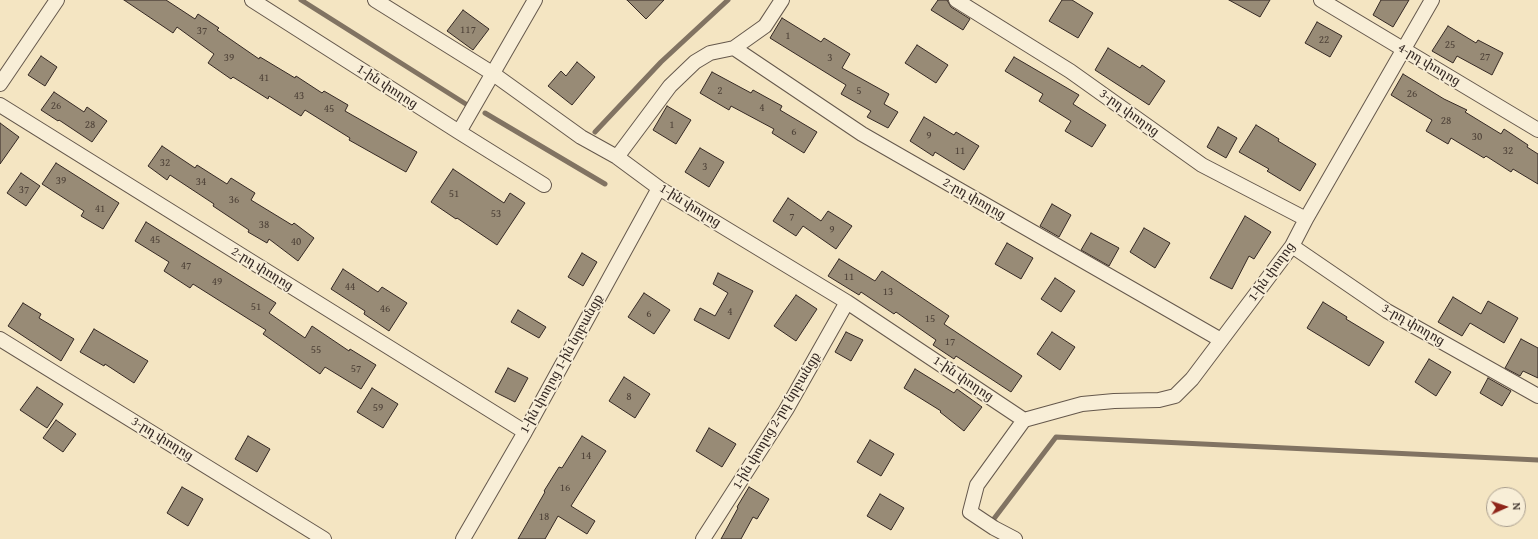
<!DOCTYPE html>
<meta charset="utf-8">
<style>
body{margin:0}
#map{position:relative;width:1538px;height:539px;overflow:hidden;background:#f4e5c2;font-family:"Gentium Book Plus",serif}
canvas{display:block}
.north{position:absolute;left:1486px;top:487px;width:40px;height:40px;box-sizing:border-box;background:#f8eed7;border:1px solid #aa9f8f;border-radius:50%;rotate:87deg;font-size:11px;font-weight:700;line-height:16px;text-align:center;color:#352924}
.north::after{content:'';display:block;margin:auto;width:14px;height:18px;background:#8f2418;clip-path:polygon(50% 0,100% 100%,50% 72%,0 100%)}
</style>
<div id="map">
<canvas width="1538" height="539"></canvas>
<div class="north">N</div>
</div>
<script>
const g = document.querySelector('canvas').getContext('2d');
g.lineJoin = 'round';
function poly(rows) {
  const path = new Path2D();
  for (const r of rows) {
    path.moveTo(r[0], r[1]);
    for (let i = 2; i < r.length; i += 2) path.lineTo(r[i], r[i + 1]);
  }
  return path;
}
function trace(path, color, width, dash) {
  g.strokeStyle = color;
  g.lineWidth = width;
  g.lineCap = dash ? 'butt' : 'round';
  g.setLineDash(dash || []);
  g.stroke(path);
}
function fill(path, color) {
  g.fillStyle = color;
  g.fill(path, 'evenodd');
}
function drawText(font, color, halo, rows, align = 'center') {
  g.font = font + ' "Gentium Book Plus","Noto Serif Armenian",serif';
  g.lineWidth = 3.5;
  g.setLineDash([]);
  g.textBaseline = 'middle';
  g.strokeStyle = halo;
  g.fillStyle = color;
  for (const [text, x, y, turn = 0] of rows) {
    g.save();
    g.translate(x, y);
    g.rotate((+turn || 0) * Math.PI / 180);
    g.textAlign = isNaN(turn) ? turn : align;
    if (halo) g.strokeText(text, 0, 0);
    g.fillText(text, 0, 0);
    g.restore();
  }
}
trace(poly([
 [301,0,469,106],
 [485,113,605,184],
 [595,132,661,62,728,0],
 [993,520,1056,437,1538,460]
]), '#817362', 5);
const building = poly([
 [124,0,166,0,195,19,198,14,219,28,217,30,259,59,260,57,295,78,296,76,322,93,324,91,348,105,345,111,417,152,406,172,349,140,350,138,305,110,301,116,269,96,268,99,233,77,231,79,208,63,214,54,177,27,173,33,124,0],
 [627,0,664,0,646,19,627,0],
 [938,0,947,0,951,7,970,19,963,30,931,10,938,0],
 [1062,0,1072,0,1093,13,1078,38,1049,21,1062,0],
 [1229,0,1270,0,1260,17,1229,0],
 [1381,0,1409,0,1393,27,1373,15,1381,0],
 [463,10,489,29,473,50,447,31,463,10],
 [782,18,821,42,824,38,850,54,842,68,889,94,884,104,898,112,888,128,867,117,871,111,841,94,846,85,770,38,782,18],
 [1317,22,1342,36,1330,57,1305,43,1317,22],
 [1448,26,1476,43,1478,40,1503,53,1492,75,1457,56,1453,63,1432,51,1448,26],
 [917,45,948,65,936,83,905,63,917,45],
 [1108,48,1140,68,1142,65,1165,81,1149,105,1095,70,1108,48],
 [41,56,57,67,45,86,28,75,41,56],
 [1014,57,1079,95,1073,104,1106,125,1092,147,1065,131,1071,121,1039,101,1043,94,1005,71,1014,57],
 [577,62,595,77,572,105,548,86,561,71,566,76,577,62],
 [712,72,751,93,753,90,782,106,780,110,817,132,804,153,772,133,774,129,731,106,729,110,700,93,712,72],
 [1403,74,1444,99,1467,110,1465,112,1501,134,1504,129,1528,145,1527,147,1538,154,1538,184,1513,169,1511,172,1486,156,1484,158,1451,138,1448,144,1426,131,1432,120,1391,95,1403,74],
 [54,92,84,112,87,107,107,121,92,142,59,120,58,121,41,110,54,92],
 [667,106,691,120,676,144,653,130,667,106],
 [924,117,954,135,956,132,979,146,964,170,935,152,933,156,910,141,924,117],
 [0,123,19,137,0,164,0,123],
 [1256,125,1279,139,1278,141,1316,164,1300,191,1267,171,1269,169,1239,152,1256,125],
 [1218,127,1237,138,1226,158,1207,147,1218,127],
 [162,146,195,168,197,165,227,184,231,178,255,193,251,200,292,225,294,223,314,238,298,261,269,239,267,243,248,232,249,230,213,206,214,204,170,175,167,180,148,166,162,146],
 [700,148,724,162,709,187,685,172,700,148],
 [56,163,119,203,103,229,81,216,84,211,42,184,56,163],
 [453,169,504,203,510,193,525,203,497,245,457,218,456,219,431,202,453,169],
 [21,173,40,186,26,206,7,193,21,173],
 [788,198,821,221,828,211,852,226,836,249,803,226,796,236,773,221,788,198],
 [1052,204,1071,215,1059,237,1040,226,1052,204],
 [1245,216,1271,232,1254,259,1249,256,1232,289,1210,278,1245,216],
 [146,222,276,303,269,313,305,338,312,326,349,351,350,349,376,365,361,389,325,367,320,374,263,334,266,330,193,284,190,288,164,271,169,262,135,241,146,222],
 [1144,228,1170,243,1155,268,1130,252,1144,228],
 [1091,233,1119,248,1109,266,1081,250,1091,233],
 [1007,243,1033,258,1021,279,995,264,1007,243],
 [582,253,597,262,583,286,568,277,582,253],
 [839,259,875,281,882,271,949,316,944,324,1022,376,1011,392,956,356,954,359,933,345,936,340,896,312,894,314,861,292,859,295,828,276,839,259],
 [343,269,378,292,382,287,407,303,389,331,364,314,365,311,331,289,343,269],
 [718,273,753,291,729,339,694,320,700,308,715,316,728,293,713,284,718,273],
 [1055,278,1075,291,1061,312,1041,299,1055,278],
 [644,293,670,310,654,334,628,317,644,293],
 [796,295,817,309,796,341,774,326,796,295],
 [1453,297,1481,314,1488,301,1518,318,1504,343,1470,323,1462,336,1438,322,1453,297],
 [1323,302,1347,317,1346,319,1384,342,1369,366,1307,328,1323,302],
 [23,303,41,314,39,318,74,339,61,361,8,326,23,303],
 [518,310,546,327,539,338,511,322,518,310],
 [94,329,148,361,134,383,105,364,104,366,80,352,94,329],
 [846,332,863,340,851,361,835,352,846,332],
 [1052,332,1075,347,1060,370,1037,354,1052,332],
 [1521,339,1538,348,1538,378,1523,371,1520,376,1505,368,1521,339],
 [1429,359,1451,372,1436,396,1415,382,1429,359],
 [508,368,528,378,515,402,495,392,508,368],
 [915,369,954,393,957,389,982,407,964,431,940,412,941,411,904,388,915,369],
 [624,377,650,394,635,418,609,401,624,377],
 [1488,378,1511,391,1502,406,1480,393,1488,378],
 [37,387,63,404,47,428,20,410,37,387],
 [372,388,398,404,383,428,357,412,372,388],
 [56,420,76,434,63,452,43,438,56,420],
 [709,428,736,444,722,467,696,451,709,428],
 [248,436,270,449,257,472,235,459,248,436],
 [582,436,606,451,571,506,595,521,587,534,558,516,545,539,518,539,545,492,544,491,559,467,562,468,582,436],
 [870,440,894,454,881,476,857,462,870,440],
 [182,487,203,499,188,526,167,513,182,487],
 [749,487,769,499,757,519,753,517,741,539,721,539,738,508,737,507,749,487],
 [880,494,904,508,891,530,867,516,880,494]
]);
fill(building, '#988b76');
trace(building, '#352924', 1);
const minor = poly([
 [252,0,459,132,544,185],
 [375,0,492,73,581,137,617,157,659,188,847,302,1024,420,1082,404,1114,401,1159,400,1175,396,1192,379,1292,246,1306,219,1432,0],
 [956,0,1070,71,1202,165,1306,219],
 [1321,0,1538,130],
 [734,48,862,134,1221,340],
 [0,84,57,0],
 [0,105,525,432],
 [459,132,535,0],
 [617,157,670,86,695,62,710,53,734,48,765,26,782,0],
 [1292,246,1387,311,1538,396],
 [0,339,324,539],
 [463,539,525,432,659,188],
 [703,539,786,410,847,302],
 [1015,539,994,528,970,512,977,485,1024,420]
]);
trace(minor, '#65584c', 16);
trace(minor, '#f8eed7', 14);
drawText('11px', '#4e4238', null, [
 ["117",468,30],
 ["37",202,31],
 ["1",788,36],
 ["22",1324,40],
 ["25",1450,45],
 ["27",1485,57],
 ["39",229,58],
 ["3",830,58],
 ["41",264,78],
 ["2",720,91],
 ["5",859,91],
 ["26",1412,94],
 ["43",299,96],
 ["26",56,106],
 ["4",762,108],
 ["45",329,109],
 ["28",1446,121],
 ["28",90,125],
 ["1",672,125],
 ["6",794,132],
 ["9",929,136],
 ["30",1477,137],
 ["11",960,151],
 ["32",1508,151],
 ["32",165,163],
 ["3",705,167],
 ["39",61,181],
 ["34",201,182],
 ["37",24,190],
 ["51",454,194],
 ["36",234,200],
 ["41",100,209],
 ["53",496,214],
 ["7",792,217],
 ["38",264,225],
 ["9",832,230],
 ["45",155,240],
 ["40",296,242],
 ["47",186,266],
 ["11",849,277],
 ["49",217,282],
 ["44",350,287],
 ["13",888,292],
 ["51",256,307],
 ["46",385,309],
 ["4",730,312],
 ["6",649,314],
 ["15",930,319],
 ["17",950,342],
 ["55",316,350],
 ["57",356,369],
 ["8",629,397],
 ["59",378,408],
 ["14",586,456],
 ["16",565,488],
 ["18",544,517]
]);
drawText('13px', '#352924', '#f8eed7', [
 ["4-րդ փողոց",1429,65,31],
 ["1-ին փողոց",387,87,33],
 ["3-րդ փողոց",1129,113,36],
 ["2-րդ փողոց",974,199,30],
 ["1-ին փողոց",690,206,32],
 ["2-րդ փողոց",262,269,32],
 ["1-ին փողոց",1272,272,-54],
 ["3-րդ փողոց",1413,325,30],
 ["1-ին փողոց 1-ին նրբանցք",562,364,-61],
 ["1-ին փողոց",963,379,34],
 ["1-ին փողոց 2-րդ նրբանցք",777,421,-59],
 ["3-րդ փողոց",162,439,32]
]);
</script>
